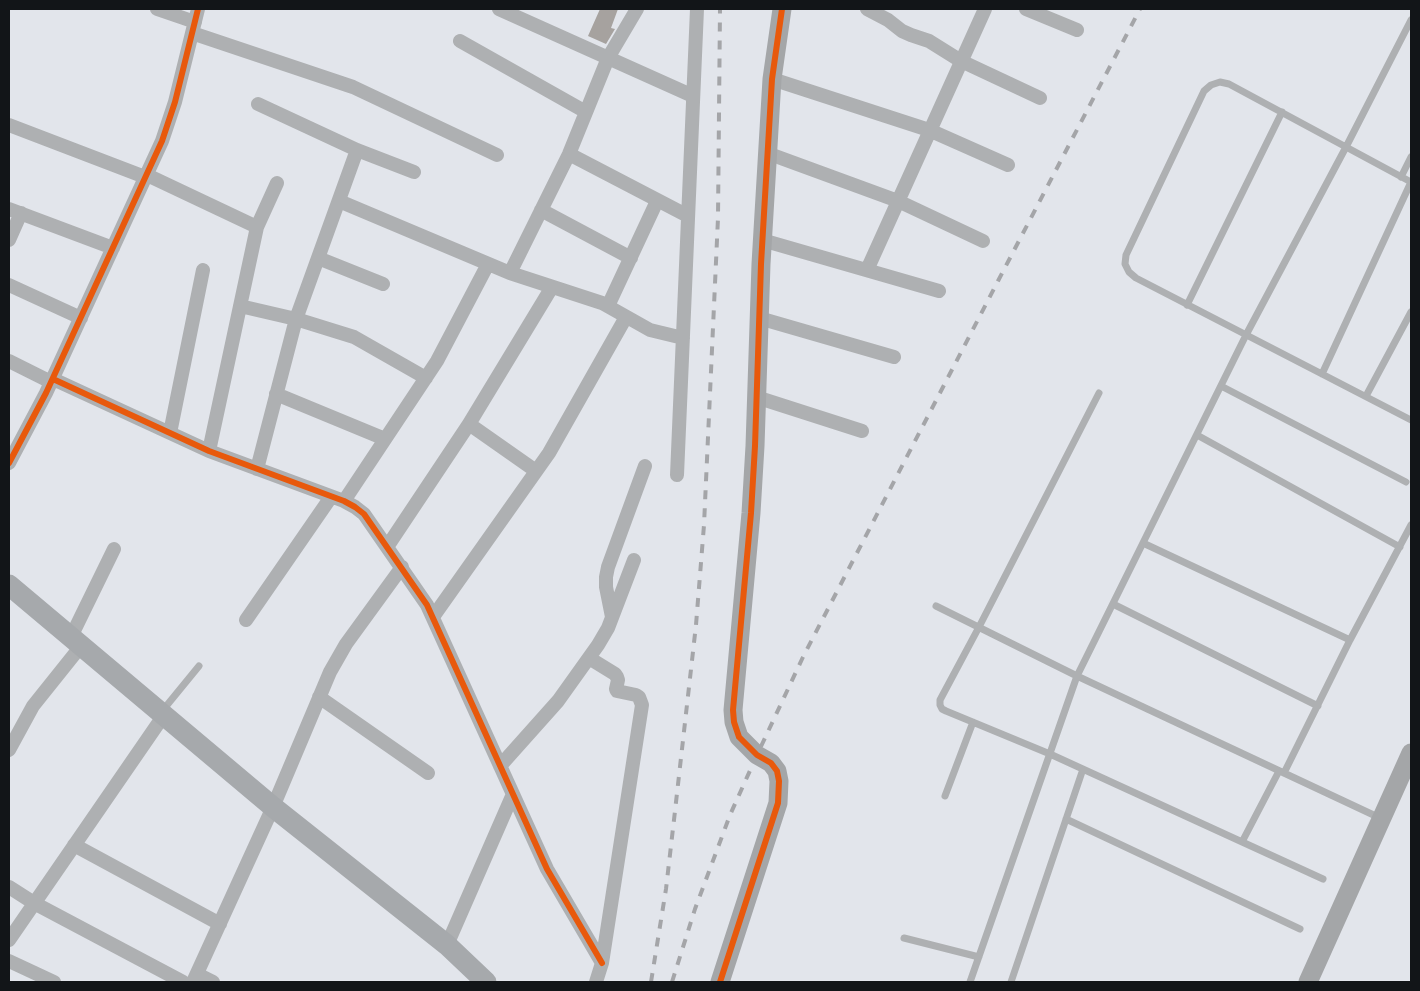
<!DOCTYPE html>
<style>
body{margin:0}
#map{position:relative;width:1420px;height:991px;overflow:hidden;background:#e2e5eb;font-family:Literata,serif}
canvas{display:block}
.frame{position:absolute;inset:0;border:10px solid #121518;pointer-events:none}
</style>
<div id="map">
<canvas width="1420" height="991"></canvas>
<div class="frame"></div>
</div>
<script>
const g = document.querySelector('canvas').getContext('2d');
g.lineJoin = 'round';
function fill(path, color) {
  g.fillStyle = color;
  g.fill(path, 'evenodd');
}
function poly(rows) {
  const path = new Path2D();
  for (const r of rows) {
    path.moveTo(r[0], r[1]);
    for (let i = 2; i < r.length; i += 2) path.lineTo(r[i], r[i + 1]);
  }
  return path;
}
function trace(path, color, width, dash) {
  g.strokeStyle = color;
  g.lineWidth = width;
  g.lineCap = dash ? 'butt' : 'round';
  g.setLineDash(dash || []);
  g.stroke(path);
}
fill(poly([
 [600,9,618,9,611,28,615,29,606,44,588,36]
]), '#a6a29f');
trace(poly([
 [1401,177,1411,157],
 [1187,305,1282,112],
 [1322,374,1411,182,1229,84,1220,82,1211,85,1204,91,1126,255,1125,264,1129,272,1136,278,1322,374,1411,420],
 [1221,386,1406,482],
 [1099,393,979,627,940,700,940,705,942,709,946,711,1050,754,1323,879],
 [1366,396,1411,312],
 [1197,435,1400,547],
 [1143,543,1350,640],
 [1113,604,1318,706],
 [936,606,1077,676,1380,818],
 [163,710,199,666],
 [1284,773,1350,640,1411,525],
 [945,796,973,722],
 [1066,819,1300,929],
 [1242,842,1279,771],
 [904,938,979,957],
 [970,982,1077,676,1246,335,1346,147,1411,20],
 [1011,982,1083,769]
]), '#aeb0b2', 7);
trace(poly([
 [157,9,195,22],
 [499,9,693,96],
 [867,9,888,20,902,31,911,35,929,41,961,61,1040,98],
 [1026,9,1077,30],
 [192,33,353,87,497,155],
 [460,41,586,112],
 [772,79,929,130,1008,165],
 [258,104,357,150,414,172],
 [9,125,145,177],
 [767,153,898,201,983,241],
 [569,154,688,216],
 [147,175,257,227],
 [339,201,510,273,602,303,650,330,683,338],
 [9,209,113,248],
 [541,210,631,258],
 [9,240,21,213],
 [762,240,939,291],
 [318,258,383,284],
 [867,270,985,9],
 [510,273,569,154,608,58,637,9],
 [9,285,81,318],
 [240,306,296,319,354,337,426,378],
 [608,306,657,201],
 [759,318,894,357],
 [9,361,51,382],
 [53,379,209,451,344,501,355,507,364,514,427,605,547,869,602,963],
 [276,394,385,439],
 [756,397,862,431],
 [469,424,536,471],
 [170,433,203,270],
 [209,451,257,227,277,183],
 [9,463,46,393,162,141,175,102,198,9],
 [257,469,296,319,357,150],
 [677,475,697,9],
 [344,501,437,361,488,264],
 [387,547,469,424,552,287],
 [433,617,549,453,626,317],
 [612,617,606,587,606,577,608,567,645,466],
 [246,620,331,497],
 [71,637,114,549],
 [589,658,615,674,617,677,618,680,616,689,617,691,636,695,639,697,642,705,602,963,596,982],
 [319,697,428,773],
 [9,750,33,706,81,646],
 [500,766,558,701,598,645,608,628,634,560],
 [74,845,220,924],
 [9,887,34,903,183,982],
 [9,940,164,715],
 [447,945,513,794],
 [9,961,54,982],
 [197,974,213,982],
 [193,982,273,807,330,672,346,644,402,567]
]), '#aeb0b2', 14);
trace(poly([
 [720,982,778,803,779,781,777,771,771,763,757,755,739,737,734,722,733,710,751,513,755,446,761,264,772,79,782,9],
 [1308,982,1411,753]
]), '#a4a6a8', 19);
trace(poly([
 [9,585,273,807,447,945,486,982]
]), '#a6a9ac', 21);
trace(poly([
 [651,982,666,889,675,811,696,625,704,525,718,218,720,9],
 [672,982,695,909,730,815,757,755,803,657,998,281,1140,9]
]), '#a4a5a8', 4, [9, 9]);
trace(poly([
 [53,379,209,451,344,501,355,507,364,514,427,605,547,869,602,963],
 [9,463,46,393,162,141,175,102,198,9],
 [720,982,778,803,779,781,777,771,771,763,757,755,739,737,734,722,733,710,751,513,755,446,761,264,772,79,782,9]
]), '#e8590c', 6);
</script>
